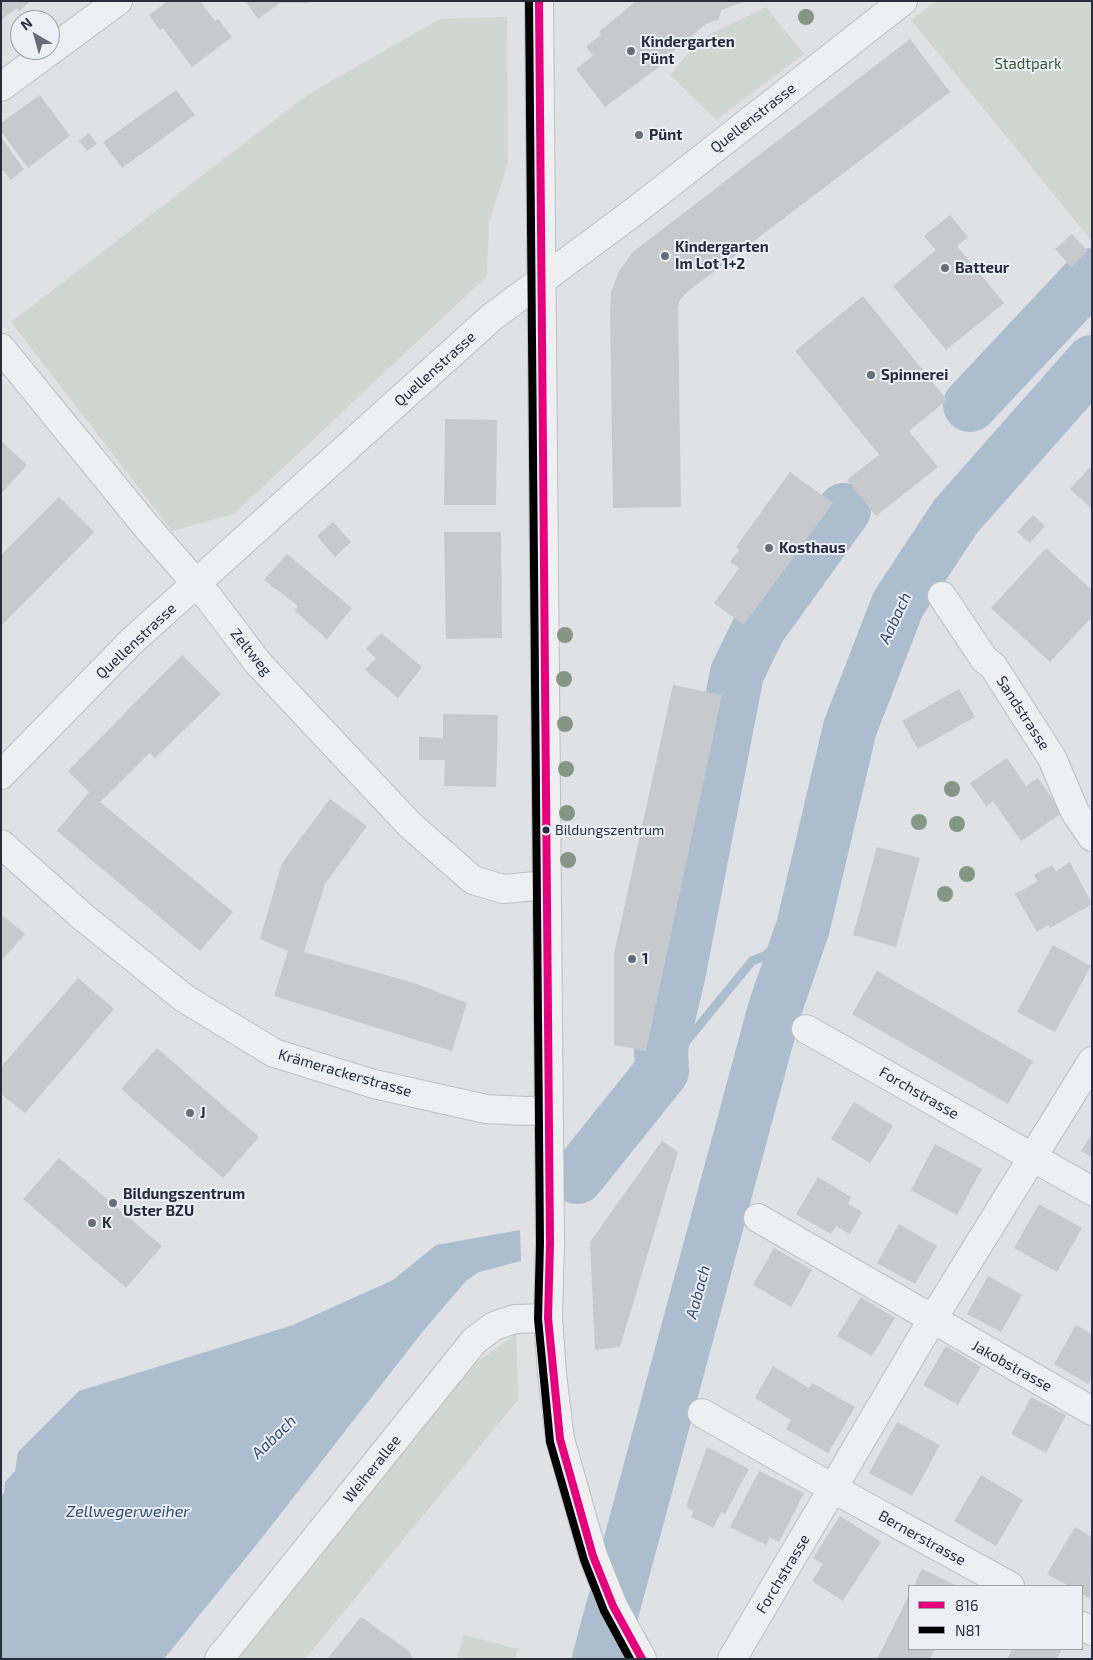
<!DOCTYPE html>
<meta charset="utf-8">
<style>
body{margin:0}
#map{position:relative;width:1093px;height:1660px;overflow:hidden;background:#dfe1e5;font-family:"Exo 2",sans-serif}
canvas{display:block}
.frame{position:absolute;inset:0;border:2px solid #262e3d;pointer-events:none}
.legend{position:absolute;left:908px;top:1585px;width:175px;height:65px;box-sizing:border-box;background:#eceff5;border:1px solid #9da2ab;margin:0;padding:6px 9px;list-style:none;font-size:15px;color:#262e3d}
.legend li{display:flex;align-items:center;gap:10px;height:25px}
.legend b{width:25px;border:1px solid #9da2ab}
.north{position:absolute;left:10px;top:10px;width:50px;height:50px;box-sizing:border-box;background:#eceff5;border:1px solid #9da2ab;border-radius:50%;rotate:322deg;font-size:14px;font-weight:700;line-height:20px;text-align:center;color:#262e3d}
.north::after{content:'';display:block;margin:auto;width:18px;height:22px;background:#676d78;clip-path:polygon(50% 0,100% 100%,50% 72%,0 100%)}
</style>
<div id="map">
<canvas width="1093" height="1660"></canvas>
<div class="frame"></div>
<ul class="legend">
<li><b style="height:6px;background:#e5007d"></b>816</li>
<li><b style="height:6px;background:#000"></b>N81</li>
</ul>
<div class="north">N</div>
</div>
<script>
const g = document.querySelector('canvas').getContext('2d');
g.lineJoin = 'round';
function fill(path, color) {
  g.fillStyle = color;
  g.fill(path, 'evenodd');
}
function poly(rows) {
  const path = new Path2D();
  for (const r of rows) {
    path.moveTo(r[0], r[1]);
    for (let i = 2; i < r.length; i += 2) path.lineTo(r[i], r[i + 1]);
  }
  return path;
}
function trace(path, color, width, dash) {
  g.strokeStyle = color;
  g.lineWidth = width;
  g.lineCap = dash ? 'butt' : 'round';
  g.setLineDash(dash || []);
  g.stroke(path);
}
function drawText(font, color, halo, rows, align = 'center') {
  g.font = font + ' "Exo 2",sans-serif';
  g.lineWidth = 4;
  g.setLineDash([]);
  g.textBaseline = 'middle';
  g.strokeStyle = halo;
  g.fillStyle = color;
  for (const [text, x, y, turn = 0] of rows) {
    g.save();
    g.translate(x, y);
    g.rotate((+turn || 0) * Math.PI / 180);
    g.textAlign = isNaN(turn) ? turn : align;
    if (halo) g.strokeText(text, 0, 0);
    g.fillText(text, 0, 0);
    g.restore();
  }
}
fill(poly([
 [936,1,1092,1,1091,240,911,20],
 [766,7,804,54,716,120,670,75,700,39],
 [507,17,508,163,489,222,487,276,234,514,172,531,11,322,307,95,440,19],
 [516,1334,518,1400,305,1659,236,1659,471,1366],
 [464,1635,518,1649,515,1659,457,1659]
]), '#cfd8d0');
fill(poly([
 [520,1230,521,1261,479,1272,466,1281,424,1330,257,1544,164,1659,1,1659,1,1496,4,1493,5,1482,15,1471,18,1452,79,1391,293,1325,393,1280,436,1245]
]), '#adbdd0');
trace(poly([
 [662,1071,752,961,764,956,803,927]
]), '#adbdd0', 9);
trace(poly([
 [970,405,1092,275],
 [577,1177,662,1071,661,1048,678,977,737,673,759,628,844,510],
 [599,1659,775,1008,803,927,850,728,898,604,956,516,1092,362]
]), '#adbdd0', 54);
fill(poly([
 [1,1,31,1,19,11,17,8,1,20],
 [168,1,200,1,215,21,218,19,232,37,192,67,163,28,160,30,149,15],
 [245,1,309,1,309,3,280,3,258,19],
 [636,1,744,2,721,10,719,19,706,24,669,55,671,58,605,107,576,69,593,56,586,46,601,35,599,32],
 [910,39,950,92,687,292,680,300,678,307,681,507,613,508,610,311,611,292,619,271,633,252],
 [176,90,195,115,122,168,103,142],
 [40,95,70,136,28,168,1,131,1,123],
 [89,133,97,144,87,151,79,141],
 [1,137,24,169,11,180,4,171,1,172],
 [950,215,968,237,957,246,1004,303,946,350,893,286,936,250,924,236],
 [1072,234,1088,251,1071,267,1055,249],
 [863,296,947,400,909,431,938,467,876,516,847,480,879,455,795,351],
 [445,419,497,420,496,505,444,505],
 [1,441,27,465,1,494],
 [1092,465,1092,509,1070,489],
 [790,472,833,503,744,625,714,603,739,568,730,562,739,550,736,547],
 [59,497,94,532,1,626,1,555],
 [1033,515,1045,526,1030,543,1017,532],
 [333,522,351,542,335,557,317,536],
 [444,532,501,532,502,638,446,639],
 [1046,548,1092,590,1092,617,1050,662,991,608],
 [287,554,352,608,327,639,295,611,298,606,264,580],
 [381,633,422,667,398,698,365,670,376,658,366,649],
 [182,655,221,694,155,758,150,753,100,802,233,912,200,951,57,831,89,792,68,771],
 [673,685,722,695,646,1051,614,1045,614,954],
 [959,689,975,717,918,749,902,721],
 [443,714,498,715,496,787,444,786,445,760,419,760,419,737,443,738],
 [1007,758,1026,786,1038,778,1062,813,1021,841,993,801,986,806,970,783],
 [330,799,367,826,325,884,304,952,414,983,467,1003,452,1051,274,996,288,951,260,939,282,863],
 [877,847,920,858,896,947,853,935],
 [1070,862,1092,904,1050,928,1048,925,1037,932,1015,894,1038,881,1034,875,1052,865,1056,871],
 [1,914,25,934,1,961],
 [1053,945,1091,966,1055,1032,1017,1012],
 [877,971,1033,1061,1008,1104,852,1014],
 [78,978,114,1009,25,1113,1,1094,1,1067],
 [157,1048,259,1137,223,1178,121,1089],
 [854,1102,893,1126,870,1163,831,1139],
 [1092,1133,1092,1157,1081,1151],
 [662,1141,678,1152,620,1347,595,1350,590,1242],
 [935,1144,982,1169,957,1215,911,1190],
 [59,1158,162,1246,126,1288,23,1199],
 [818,1177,851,1197,848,1204,862,1212,850,1234,836,1226,831,1234,796,1214],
 [1039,1204,1082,1228,1057,1272,1014,1248],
 [899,1224,937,1246,915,1284,877,1263],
 [774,1248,812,1270,791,1307,753,1285],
 [988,1276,1022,1295,1001,1332,967,1314],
 [861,1297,895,1318,872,1356,837,1336],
 [1076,1325,1092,1334,1092,1378,1088,1384,1054,1364],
 [946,1346,981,1367,958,1405,923,1385],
 [773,1366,809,1388,812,1383,855,1407,828,1453,786,1429,791,1420,755,1398],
 [1031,1397,1066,1415,1046,1453,1011,1434],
 [897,1422,940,1445,912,1496,869,1473],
 [707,1447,749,1469,725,1514,721,1512,713,1528,691,1517,694,1511,686,1507],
 [759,1471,804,1493,779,1542,770,1537,766,1545,730,1527],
 [981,1475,1023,1500,996,1546,954,1521],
 [840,1516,881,1542,843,1601,812,1581,823,1564,813,1558],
 [1075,1527,1092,1537,1090,1599,1082,1594,1082,1586,1069,1586,1047,1574],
 [922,1569,957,1586,914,1586],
 [909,1595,909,1649,935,1649,930,1659,877,1659],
 [361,1617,409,1651,413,1659,327,1659],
 [1012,1649,1062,1649,1057,1659,1007,1659]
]), '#c7c9cd');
const minor = poly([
 [539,1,550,1243,548,1318,552,1374,560,1439,593,1556,613,1606,642,1659],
 [1,87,118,1],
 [1,348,146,526,209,598,258,663,410,825,473,880,503,889,547,885],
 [942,596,985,660,993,666,1052,758,1075,812,1092,837],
 [1,775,132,641,492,317,635,211,903,1],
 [1,844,83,917,184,998,274,1053,374,1084,486,1109,527,1111,548,1110],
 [806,1029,1092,1191],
 [758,1218,1092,1411],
 [702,1413,834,1489,1010,1586],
 [1082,1626,1092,1631],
 [219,1659,474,1341,494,1326,515,1319,548,1318],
 [732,1659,932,1320,1092,1061]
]);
trace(minor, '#bdbfc3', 30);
trace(minor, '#eeeff1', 28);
trace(poly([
 [539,1,550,1243,548,1318,560,1439,593,1556,613,1606,642,1659]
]), '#e5007d', 8);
trace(poly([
 [529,1,540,1243,538,1319,550,1442,584,1560,604,1611,630,1659]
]), '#000', 8);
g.fillStyle = '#849684';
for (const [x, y] of [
 [806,17],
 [565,635],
 [564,679],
 [565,724],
 [566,769],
 [952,789],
 [567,813],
 [919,822],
 [957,824],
 [568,860],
 [967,874],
 [945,894]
]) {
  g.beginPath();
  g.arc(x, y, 8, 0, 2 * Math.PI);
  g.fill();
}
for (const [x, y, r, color] of [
 [631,51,5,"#676d78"],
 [639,135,5,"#676d78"],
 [665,256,5,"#676d78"],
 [945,268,5,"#676d78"],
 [871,375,5,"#676d78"],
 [769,548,5,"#676d78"],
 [546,830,4.5,"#262e3d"],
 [632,959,5,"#676d78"],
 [190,1113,5,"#676d78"],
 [113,1203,5,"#676d78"],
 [92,1223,5,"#676d78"]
]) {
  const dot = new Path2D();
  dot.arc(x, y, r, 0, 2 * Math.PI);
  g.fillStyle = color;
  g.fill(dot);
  trace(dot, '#eceff5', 2);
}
drawText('14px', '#262e3d', '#eceff5', [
 ["Bildungszentrum",555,830]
], 'left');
drawText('bold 15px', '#262e3d', '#eceff5', [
 ["Kindergarten",641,42],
 ["Pünt",641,59],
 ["Pünt",649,135],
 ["Kindergarten",675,247],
 ["Im Lot 1+2",675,264],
 ["Batteur",955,268],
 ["Spinnerei",881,375],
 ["Kosthaus",779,548],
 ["1",642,959],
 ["J",200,1113],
 ["Bildungszentrum",123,1194],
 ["Uster BZU",123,1211],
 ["K",102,1223]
], 'left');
drawText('15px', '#3a5934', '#eceff5', [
 ["Stadtpark",1028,64]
]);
drawText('15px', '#262e3d', '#eceff5', [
 ["Quellenstrasse",753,118,-38],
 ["Quellenstrasse",435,369,-42],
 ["Quellenstrasse",136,641,-43],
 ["Zeltweg",251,652,51],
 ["Sandstrasse",1023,713,57],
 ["Krämerackerstrasse",345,1073,16],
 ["Forchstrasse",919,1093,30],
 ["Jakobstrasse",1012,1366,29],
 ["Weiherallee",372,1469,-51],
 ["Bernerstrasse",922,1538,29],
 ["Forchstrasse",783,1574,-59]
]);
drawText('italic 16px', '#314c71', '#eceff5', [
 ["Aabach",895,618,-65],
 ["Aabach",698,1292,-75],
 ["Aabach",274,1437,-44],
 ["Zellwegerweiher",128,1512]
]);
</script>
